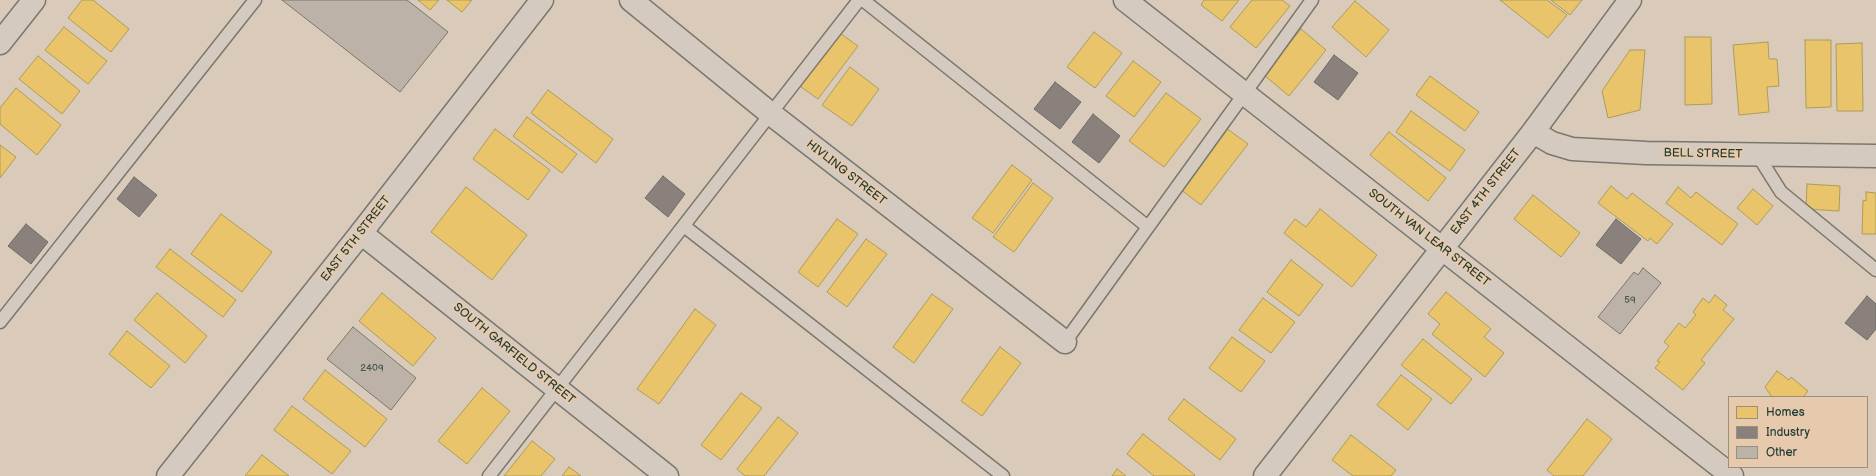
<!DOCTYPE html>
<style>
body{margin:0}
#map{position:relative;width:1876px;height:476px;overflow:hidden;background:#dacaba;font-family:"Balsamiq Sans",sans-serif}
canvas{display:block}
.legend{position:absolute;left:1728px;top:396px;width:140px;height:72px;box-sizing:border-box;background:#e7c9ad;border:1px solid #97917d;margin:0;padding:5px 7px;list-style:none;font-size:12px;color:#1f3d34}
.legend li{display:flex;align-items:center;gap:8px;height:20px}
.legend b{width:20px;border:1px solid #97917d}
</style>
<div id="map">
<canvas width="1876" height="476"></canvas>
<ul class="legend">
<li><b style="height:11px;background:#e9c46a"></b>Homes</li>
<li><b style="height:11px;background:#8a817c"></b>Industry</li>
<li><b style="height:11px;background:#bcb2a7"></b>Other</li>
</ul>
</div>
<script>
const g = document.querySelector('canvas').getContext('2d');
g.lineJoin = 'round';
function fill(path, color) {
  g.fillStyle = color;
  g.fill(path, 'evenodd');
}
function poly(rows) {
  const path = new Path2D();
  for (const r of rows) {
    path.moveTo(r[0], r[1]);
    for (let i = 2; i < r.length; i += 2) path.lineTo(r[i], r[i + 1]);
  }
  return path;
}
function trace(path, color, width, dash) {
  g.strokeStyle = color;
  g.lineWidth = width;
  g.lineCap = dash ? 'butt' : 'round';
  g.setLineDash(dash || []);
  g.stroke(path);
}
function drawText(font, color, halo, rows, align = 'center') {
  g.font = font + ' "Balsamiq Sans",sans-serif';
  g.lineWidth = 4;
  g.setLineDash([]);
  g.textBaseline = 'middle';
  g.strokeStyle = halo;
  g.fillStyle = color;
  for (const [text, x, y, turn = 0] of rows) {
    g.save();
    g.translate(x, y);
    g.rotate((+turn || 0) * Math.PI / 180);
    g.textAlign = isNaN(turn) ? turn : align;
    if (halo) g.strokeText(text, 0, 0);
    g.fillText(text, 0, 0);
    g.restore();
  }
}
const homes = poly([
 [82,0,93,0,129,29,111,52,68,18,82,0],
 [418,0,439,0,430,10,418,0],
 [447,0,472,0,462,12,447,0],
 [1204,0,1239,0,1222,21,1201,5,1204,0],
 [1252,0,1282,0,1290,6,1256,48,1230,27,1252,0],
 [1500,0,1547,0,1567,15,1548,38,1500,0],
 [1551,0,1582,0,1570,15,1551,0],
 [1355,1,1389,30,1366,57,1332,27,1355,1],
 [64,27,107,61,88,84,45,50,64,27],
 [1301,29,1326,50,1289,96,1264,75,1301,29],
 [837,31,858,46,818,99,797,84,837,31],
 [1094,32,1122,53,1095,88,1067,67,1094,32],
 [1685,37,1711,37,1712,104,1685,105,1685,37],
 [1805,40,1831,40,1831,107,1806,108,1805,40],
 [1768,42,1769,59,1777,59,1779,86,1767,87,1769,112,1739,115,1733,45,1768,42],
 [1862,43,1863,111,1837,111,1836,44,1862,43],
 [1630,50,1645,50,1640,110,1608,118,1602,91,1630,50],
 [38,56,80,91,62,114,19,79,38,56],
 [1133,61,1161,82,1134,117,1106,96,1133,61],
 [850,67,879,89,852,126,822,105,850,67],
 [1430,76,1479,112,1465,131,1416,95,1430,76],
 [16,88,61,125,37,155,0,124,0,108,16,88],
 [548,90,613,139,596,163,531,113,548,90],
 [1166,93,1201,119,1164,167,1129,141,1166,93],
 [1411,111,1465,150,1450,171,1396,132,1411,111],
 [527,117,577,154,562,173,513,136,527,117],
 [1226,128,1248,144,1201,205,1180,189,1226,128],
 [495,129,550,170,528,200,473,159,495,129],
 [1389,132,1446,178,1428,201,1370,155,1389,132],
 [0,145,16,157,0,178,0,145],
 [1012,165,1032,180,993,233,972,218,1012,165],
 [1033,183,1053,198,1014,252,993,237,1033,183],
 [1807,184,1840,186,1839,211,1806,209,1807,184],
 [1611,186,1627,199,1632,193,1673,224,1657,244,1650,238,1648,241,1598,203,1611,186],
 [466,187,527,235,492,280,431,232,466,187],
 [1678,187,1691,198,1696,192,1738,224,1722,245,1666,203,1678,187],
 [1753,189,1773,206,1757,225,1737,208,1753,189],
 [1866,192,1876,193,1876,234,1862,234,1863,200,1866,201,1866,192],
 [1533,195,1580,233,1561,257,1514,219,1533,195],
 [1320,209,1377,255,1352,287,1284,233,1295,219,1306,227,1320,209],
 [221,214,272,252,242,292,191,254,221,214],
 [837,219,858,234,818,287,798,272,837,219],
 [866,239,887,254,847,307,827,292,866,239],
 [170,249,236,300,223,317,156,267,170,249],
 [1291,260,1323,285,1299,316,1267,292,1291,260],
 [1446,292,1491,329,1484,337,1504,353,1485,377,1432,334,1440,324,1428,314,1446,292],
 [157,293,207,336,185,363,134,320,157,293],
 [382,293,436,338,413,366,359,321,382,293],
 [932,294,953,309,914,363,893,347,932,294],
 [1715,295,1727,305,1723,310,1734,319,1701,360,1705,363,1683,390,1655,368,1660,362,1657,361,1669,346,1664,342,1679,323,1685,328,1696,315,1693,312,1703,298,1709,303,1715,295],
 [1263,298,1295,322,1271,353,1239,330,1263,298],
 [695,309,716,325,659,404,637,389,695,309],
 [127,331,170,366,151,388,109,354,127,331],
 [1232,337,1265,361,1241,392,1209,368,1232,337],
 [1423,339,1472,379,1451,404,1401,365,1423,339],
 [1000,347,1021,363,982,416,961,401,1000,347],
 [325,370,387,419,365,447,303,399,325,370],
 [1777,371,1789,380,1791,377,1808,391,1804,396,1805,397,1772,397,1765,387,1777,371],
 [1401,375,1432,399,1408,430,1377,405,1401,375],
 [482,388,510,411,467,464,438,441,482,388],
 [741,393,762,408,721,460,701,445,741,393],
 [1184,399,1236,439,1220,460,1168,419,1184,399],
 [292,406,351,451,332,474,274,430,292,406],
 [778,417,798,433,764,476,745,476,737,469,778,417],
 [1587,419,1612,439,1583,476,1554,476,1547,470,1587,419],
 [1143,434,1195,475,1194,476,1154,476,1127,454,1143,434],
 [1351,435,1396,470,1391,476,1353,476,1332,460,1351,435],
 [532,441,555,459,541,476,504,476,532,441],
 [262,455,289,476,245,476,262,455],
 [569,467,581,476,562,476,569,467],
 [1117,469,1126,476,1112,476,1117,469]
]);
fill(homes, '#e9c46a');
trace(homes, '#ac9c5a', 1);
const industry = poly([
 [1334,55,1358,73,1338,100,1314,82,1334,55],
 [1055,82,1081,102,1060,129,1034,109,1055,82],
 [1093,114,1120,136,1099,163,1072,142,1093,114],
 [663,176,685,194,668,217,645,198,663,176],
 [134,177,157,195,139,217,117,199,134,177],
 [1616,219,1641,239,1621,264,1596,245,1616,219],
 [26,224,48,242,31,264,8,246,26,224],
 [1867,296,1876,304,1876,329,1867,340,1845,323,1867,296]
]);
fill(industry, '#8a817c');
trace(industry, '#6a6d66', 1);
const building = poly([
 [282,0,407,0,448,32,400,92,282,0],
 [1643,268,1661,283,1620,334,1598,317,1634,272,1638,275,1643,268],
 [353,327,416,378,391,410,327,359,353,327]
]);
fill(building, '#bcb2a7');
trace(building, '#79776e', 1);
const lane = poly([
 [863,0,1148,227],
 [1757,154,1781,192,1876,270],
 [684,226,1003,476],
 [0,322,255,0],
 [1065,342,1312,0],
 [489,476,859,0]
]);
const street = poly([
 [631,0,771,114,1065,342],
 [1125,0,1732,476],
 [0,43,34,0],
 [1533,132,1552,143,1572,149,1646,153,1876,156],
 [361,233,667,476],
 [1265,476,1533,132,1630,0]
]);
const secondary = poly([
 [168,476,361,233,542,0]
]);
trace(lane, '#79776e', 15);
trace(street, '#79776e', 25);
trace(secondary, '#79776e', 25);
trace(lane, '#d5cabf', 12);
trace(street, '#d5cabf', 22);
trace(secondary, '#d5cabf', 22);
drawText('10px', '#465a51', null, [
 ["59",1630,300],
 ["2409",372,368]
]);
drawText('12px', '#1f3d34', '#e7c9ad', [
 ["BELL STREET",1703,154,1],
 ["HIVLING STREET",846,173,38],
 ["EAST 4TH STREET",1486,192,-52],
 ["SOUTH VAN LEAR STREET",1429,238,38],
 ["EAST 5TH STREET",356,239,-52],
 ["SOUTH GARFIELD STREET",514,354,39]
]);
</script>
